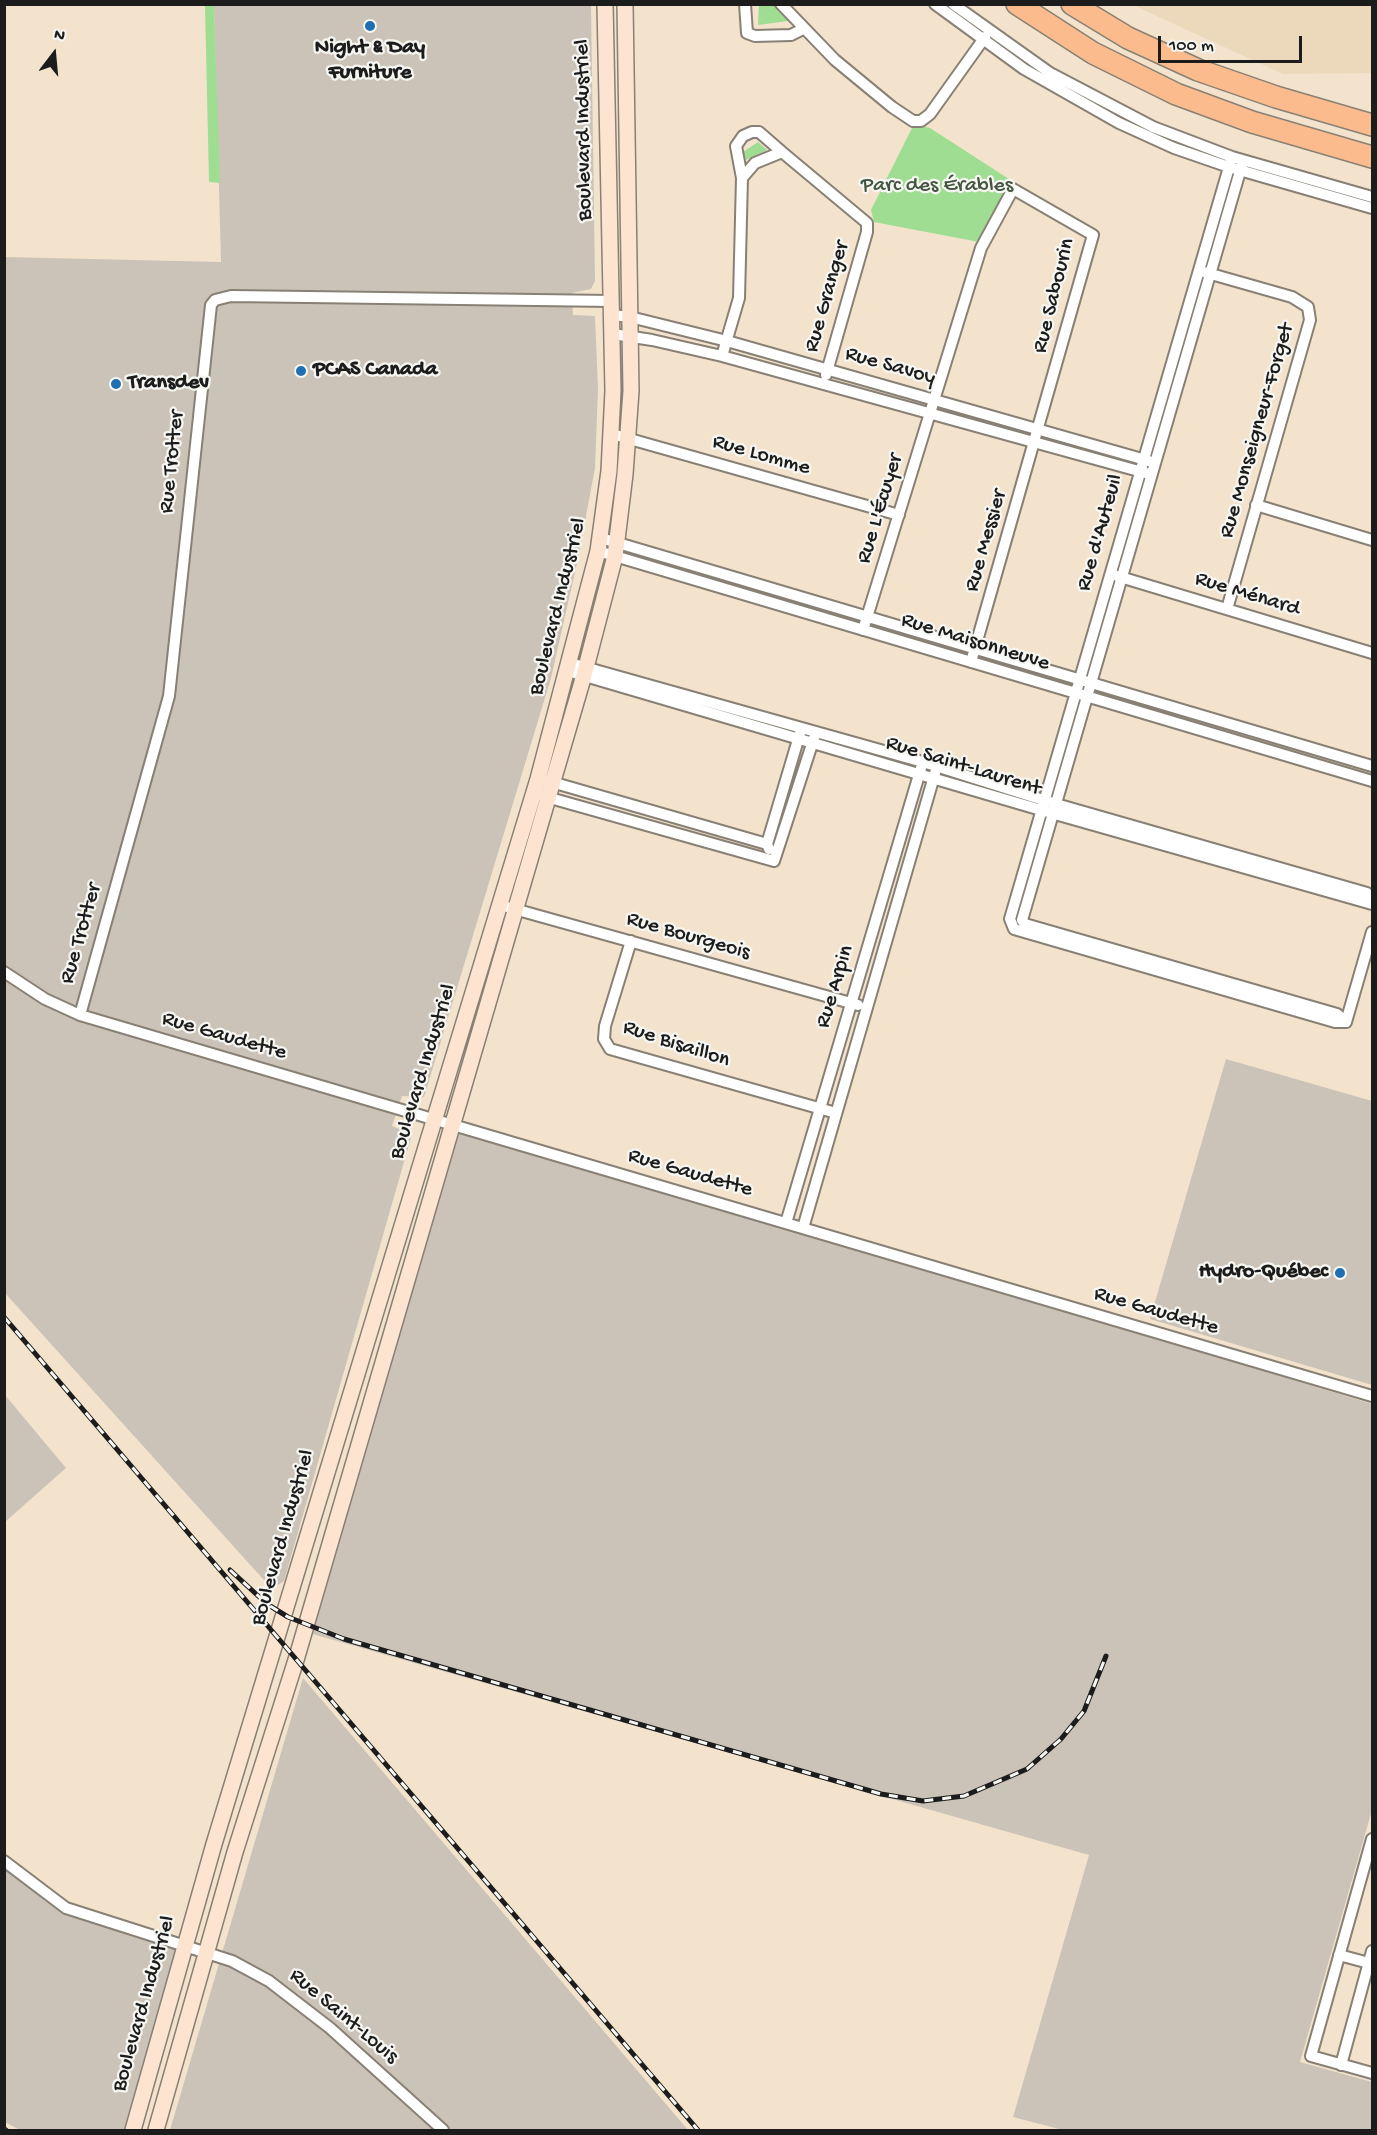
<!DOCTYPE html>
<meta charset="utf-8">
<style>
body{margin:0}
#map{position:relative;width:1377px;height:2135px;overflow:hidden;background:#f3e3cd;font-family:"Gochi Hand",sans-serif}
canvas{display:block}
.frame{position:absolute;inset:0;border:6px solid #1c1c1c;pointer-events:none}
.north{position:absolute;left:24px;top:24px;width:60px;height:60px;-webkit-text-stroke:4px #f6f6f2;paint-order:stroke;rotate:16deg;font-size:16px;font-weight:700;line-height:24px;text-align:center;color:#1c1c1c}
.north::after{content:'';display:block;margin:auto;width:21px;height:27px;background:#1c1c1c;clip-path:polygon(50% 0,100% 100%,50% 72%,0 100%)}
.scale{position:absolute;left:1158px;top:36px;width:144px;height:27px;box-sizing:border-box;border:3px solid #1c1c1c;border-top:0;padding-left:8px;font-size:18px;line-height:21px;white-space:nowrap;color:#1c1c1c;-webkit-text-stroke:4px #f6f6f2;paint-order:stroke}
</style>
<div id="map">
<canvas width="1377" height="2135"></canvas>
<div class="frame"></div>
<div class="north">N</div>
<div class="scale">100 m</div>
</div>
<script>
const g = document.querySelector('canvas').getContext('2d');
g.lineJoin = 'round';
function fill(path, color) {
  g.fillStyle = color;
  g.fill(path, 'evenodd');
}
function poly(rows) {
  const path = new Path2D();
  for (const r of rows) {
    path.moveTo(r[0], r[1]);
    for (let i = 2; i < r.length; i += 2) path.lineTo(r[i], r[i + 1]);
  }
  return path;
}
function trace(path, color, width, dash) {
  g.strokeStyle = color;
  g.lineWidth = width;
  g.lineCap = dash ? 'butt' : 'round';
  g.setLineDash(dash || []);
  g.stroke(path);
}
function drawText(font, color, halo, rows, align = 'center') {
  g.font = font + ' "Gochi Hand",sans-serif';
  g.lineWidth = 4.5;
  g.setLineDash([]);
  g.textBaseline = 'middle';
  g.strokeStyle = halo;
  g.fillStyle = color;
  for (const [text, x, y, turn = 0] of rows) {
    g.save();
    g.translate(x, y);
    g.rotate((+turn || 0) * Math.PI / 180);
    g.textAlign = isNaN(turn) ? turn : align;
    if (halo) g.strokeText(text, 0, 0);
    g.fillText(text, 0, 0);
    g.restore();
  }
}
fill(poly([
 [1133,5,1372,5,1372,73,1283,74]
]), '#ecd8ba');
fill(poly([
 [214,5,591,5,595,281,591,289,572,293,573,315,595,316,598,389,595,468,578,559,551,678,424,1097,402,1096,392,1126,412,1134,284,1581,272,1589,5,1293,4,257,221,262],
 [1226,1059,1372,1101,1372,1385,1150,1319],
 [454,1124,1372,1404,1372,1810,1300,2062,1372,2082,1372,2130,1063,2130,1013,2117,1089,1855,302,1631],
 [5,1395,66,1468,5,1522,4,1522],
 [303,1678,688,2130,170,2130],
 [4,1858,66,1908,185,1947,134,2130,20,2130,5,2122]
]), '#cbc3b8');
fill(poly([
 [205,5,214,5,220,183,209,182],
 [759,5,775,5,788,21,758,25],
 [914,124,930,128,1012,181,979,242,874,222,871,210],
 [758,142,767,150,746,160,743,152]
]), '#9fdd92');
const street = poly([
 [745,4,747,33,755,36,791,35,803,29],
 [781,4,835,60,892,107,913,121,921,121,930,114,985,37],
 [935,4,1024,69,1119,123,1174,148,1229,167,1372,208],
 [953,4,1050,73,1153,127,1232,157,1372,197],
 [1232,157,1010,919,1014,929,1335,1022,1346,1022,1372,932],
 [742,178,736,146,743,136,752,132,759,132,782,152],
 [1204,272,1292,297,1308,307,1310,320,1227,609],
 [612,315,630,317,727,341,1149,461],
 [613,334,652,340,722,356,1146,473],
 [722,356,739,298,742,178,755,163,782,152,867,223,867,232,826,375],
 [612,434,899,515],
 [1256,505,1372,540],
 [601,538,1372,766],
 [598,551,1372,781],
 [1117,576,1372,653],
 [863,630,981,248,1013,189,1093,235,971,662],
 [570,663,923,762,1056,804,1367,893,1372,898],
 [568,671,1041,810,1372,904],
 [548,781,767,844],
 [543,796,774,861],
 [769,849,767,844,800,733],
 [774,861,814,738],
 [500,905,858,1005],
 [1022,920,1243,161],
 [1022,920,1025,924,1337,1014,1346,1022],
 [631,941,605,1026,604,1039,610,1049,836,1113],
 [4,972,45,999,80,1015,1372,1396],
 [80,1015,169,696,211,305,215,300,231,296,612,301],
 [786,1223,921,768],
 [803,1228,935,773],
 [1372,1839,1311,2056,1372,2073],
 [4,1861,66,1908,232,1961,269,1981,330,2028,443,2130],
 [1339,1955,1369,1963],
 [1341,2065,1372,1951]
]);
const secondary = poly([
 [133,2130,214,1844,538,779,598,551,609,471,613,391,605,4],
 [156,2130,235,1852,296,1660,584,675,615,556,625,474,631,391,625,4]
]);
const highway = poly([
 [1017,4,1093,53,1176,94,1252,122,1372,157],
 [1072,4,1128,38,1198,70,1276,97,1372,125]
]);
trace(street, '#888074', 14);
trace(secondary, '#888074', 18);
trace(highway, '#888074', 24);
trace(street, '#fff', 10);
trace(secondary, '#fde4d1', 15);
trace(highway, '#fbbb8c', 21);
const rail = poly([
 [4,1317,698,2130],
 [230,1570,267,1604,288,1617,344,1639,881,1794,923,1801,964,1796,1027,1769,1061,1739,1084,1711,1106,1656],
 [4,2129,6,2130]
]);
trace(rail, '#1c1c1c', 5);
trace(rail, '#f6f6f2', 3, [9]);
for (const [x, y, r, color] of [
 [370,26,6,"#1f6fb2"],
 [301,371,6,"#1f6fb2"],
 [116,384,6,"#1f6fb2"],
 [1340,1273,6,"#1f6fb2"]
]) {
  const dot = new Path2D();
  dot.arc(x, y, r, 0, 2 * Math.PI);
  g.fillStyle = color;
  g.fill(dot);
  trace(dot, '#f6f6f2', 2);
}
drawText('bold 22px', '#1c1c1c', '#f6f6f2', [
 ["Night & Day",370,49,"center"],
 ["Furniture",370,74,"center"],
 ["PCAS Canada",313,371],
 ["Transdev",128,384],
 ["Hydro-Québec",1328,1273,"right"]
], 'left');
drawText('22px', '#1c1c1c', '#f6f6f2', [
 ["Boulevard Industriel",585,130,-91],
 ["Rue Sabourin",1055,296,-76],
 ["Rue Granger",828,297,-74],
 ["Rue Savoy",890,367,16],
 ["Rue Monseigneur-Forget",1258,431,-74],
 ["Rue Lomme",761,456,16],
 ["Rue Trotter",173,462,-84],
 ["Rue L'Écuyer",881,509,-73],
 ["Rue d'Auteuil",1101,533,-74],
 ["Rue Messier",987,541,-74],
 ["Rue Ménard",1247,595,17],
 ["Boulevard Industriel",559,607,-76],
 ["Rue Maisonneuve",975,643,17],
 ["Rue Saint-Laurent",963,767,17],
 ["Rue Trotter",82,934,-74],
 ["Rue Bourgeois",688,937,16],
 ["Rue Arpin",836,987,-73],
 ["Rue Gaudette",224,1037,16],
 ["Rue Bisaillon",676,1045,18],
 ["Boulevard Industriel",424,1072,-73],
 ["Rue Gaudette",690,1174,16],
 ["Rue Gaudette",1156,1312,16],
 ["Boulevard Industriel",284,1538,-74],
 ["Boulevard Industriel",145,2004,-74],
 ["Rue Saint-Louis",343,2017,40]
]);
drawText('22px', '#43563f', '#f6f6f2', [
 ["Parc des Érables",937,187]
]);
</script>
